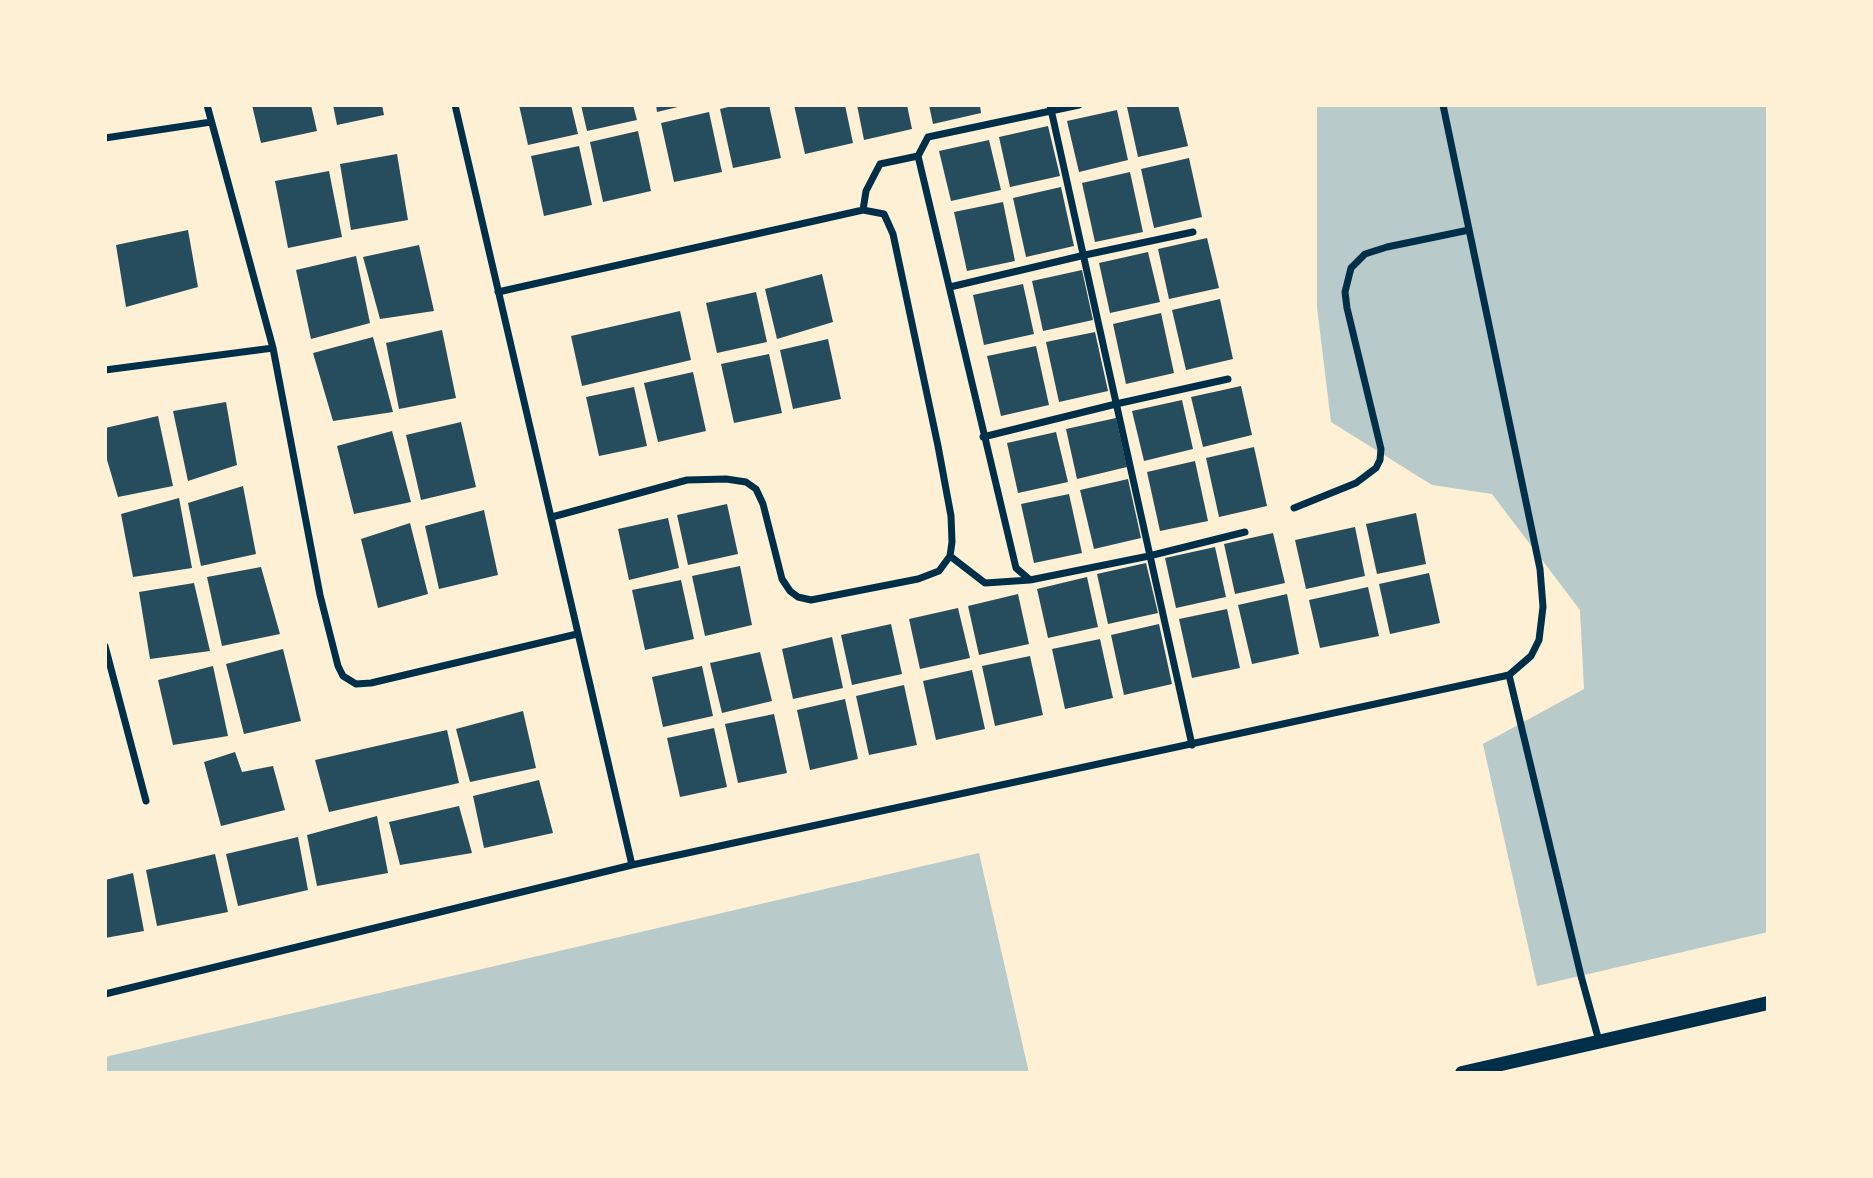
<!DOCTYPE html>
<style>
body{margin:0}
#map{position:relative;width:1873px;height:1178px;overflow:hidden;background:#fdf0d5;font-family:Commissioner,sans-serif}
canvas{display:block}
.frame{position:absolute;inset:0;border:107px solid #fdf0d5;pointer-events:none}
</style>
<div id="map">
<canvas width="1873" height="1178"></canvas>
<div class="frame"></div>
</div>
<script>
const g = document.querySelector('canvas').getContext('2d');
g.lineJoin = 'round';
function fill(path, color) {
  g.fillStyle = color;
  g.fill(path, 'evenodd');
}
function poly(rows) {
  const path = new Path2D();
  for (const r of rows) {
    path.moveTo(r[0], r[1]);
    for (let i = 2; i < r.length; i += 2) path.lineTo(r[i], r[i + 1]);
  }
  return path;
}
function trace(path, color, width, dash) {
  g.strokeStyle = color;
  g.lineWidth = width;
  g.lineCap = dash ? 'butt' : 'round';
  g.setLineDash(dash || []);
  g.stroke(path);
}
fill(poly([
 [1317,105,1768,105,1768,932,1537,986,1483,744,1584,689,1580,610,1492,494,1432,485,1331,422,1317,307],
 [979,853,1029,1073,105,1073,105,1057]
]), '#b9caca');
fill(poly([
 [252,105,311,105,317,131,261,143],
 [333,105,382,105,384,115,337,125],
 [519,105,571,105,578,134,528,145],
 [581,105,633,105,637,120,587,131],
 [656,105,682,105,682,106,657,112],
 [736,105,769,105,781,158,733,168,720,109],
 [794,105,845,105,853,143,805,154],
 [857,105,907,105,912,129,864,140],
 [929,105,980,105,981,113,933,124],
 [1138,105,1178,105,1188,146,1138,157,1127,107],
 [1117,110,1128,160,1079,172,1067,121],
 [709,112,722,172,674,182,661,123],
 [1048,126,1060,176,1010,187,999,137],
 [638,131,651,191,603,202,590,142],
 [989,140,1001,190,951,201,939,151],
 [579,146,592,205,544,216,531,156],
 [397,154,408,220,351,230,340,164],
 [1189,158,1202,217,1154,228,1141,169],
 [329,171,342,237,288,248,275,181],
 [1130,172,1143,232,1095,242,1082,183],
 [1061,187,1074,246,1026,257,1013,198],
 [1003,202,1015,261,967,271,954,212],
 [188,230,198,287,126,307,116,245],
 [1207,238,1219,288,1169,299,1158,249],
 [419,245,434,311,380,319,363,257],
 [1148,252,1160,302,1110,313,1099,263],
 [356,256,370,323,311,339,296,270],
 [1082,270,1093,320,1043,331,1032,281],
 [822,274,833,322,777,339,765,289],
 [1023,284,1034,334,984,345,973,295],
 [756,292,767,342,717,353,706,303],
 [1220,299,1233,359,1186,370,1172,310],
 [680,311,691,360,582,386,571,336],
 [1161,313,1174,373,1126,384,1113,324],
 [442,330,456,398,399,409,386,343],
 [1095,332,1108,391,1059,402,1046,342],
 [373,337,393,412,333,421,313,353],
 [828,339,841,399,793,409,780,350],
 [1036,346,1049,405,1001,416,987,356],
 [769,354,782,413,734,423,721,364],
 [693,372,706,431,658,442,644,383],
 [1241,386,1252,435,1203,447,1191,397],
 [634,387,647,446,599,456,586,397],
 [1182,400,1193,449,1144,461,1132,411],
 [226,402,237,465,188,481,173,411],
 [158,416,173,486,118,497,105,453,105,428],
 [1116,418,1127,467,1077,479,1066,429],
 [461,422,476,487,421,500,406,435],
 [392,431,411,502,354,514,337,446],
 [1056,432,1068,482,1018,493,1007,443],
 [1254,447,1267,506,1219,517,1206,458],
 [1195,461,1208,521,1160,531,1147,472],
 [1128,479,1141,538,1094,549,1080,490],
 [243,486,256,554,201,566,188,503],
 [1069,494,1082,553,1034,563,1021,504],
 [179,498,192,568,133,577,121,514],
 [727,504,738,554,688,565,677,515],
 [484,510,498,575,439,589,425,526],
 [1416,513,1426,564,1377,574,1366,524],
 [668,518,679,568,629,580,618,529],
 [410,523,428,594,378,608,361,539],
 [1355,527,1365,576,1306,589,1295,540],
 [1273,533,1285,583,1235,594,1224,544],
 [1215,547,1226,597,1176,608,1165,558],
 [1146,563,1158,613,1108,624,1097,574],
 [740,566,752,625,705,636,692,576],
 [261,567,280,634,222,646,207,577],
 [1429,573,1440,623,1390,634,1379,584],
 [1087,577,1098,627,1048,638,1037,589],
 [681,580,694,639,645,650,632,590],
 [194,583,210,651,150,659,139,592],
 [1368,587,1379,636,1320,648,1309,600],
 [1018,594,1029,644,979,655,968,606],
 [1287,594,1299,654,1252,664,1238,605],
 [958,608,970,658,920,669,909,619],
 [1227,609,1240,668,1192,678,1179,619],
 [891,624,902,674,852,685,841,635],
 [1159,624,1172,684,1124,695,1111,635],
 [832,637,843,688,793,699,782,649],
 [1100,639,1113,698,1065,709,1052,649],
 [283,649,301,721,244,734,226,664],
 [760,652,772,701,722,713,710,663],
 [1030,656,1043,715,995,726,982,666],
 [213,666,228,736,173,745,158,680],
 [702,666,713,716,663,727,652,677],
 [972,670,985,729,936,740,923,681],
 [904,685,917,745,869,755,856,696],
 [845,699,858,759,810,770,797,710],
 [523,711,536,768,470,782,456,729],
 [774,714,787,773,738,783,725,724],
 [714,728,727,787,680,797,667,738],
 [447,730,459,783,329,812,315,760],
 [235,752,242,772,273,766,285,810,221,826,204,762],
 [539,780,553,833,484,848,473,796],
 [459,806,472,853,400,865,389,822],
 [377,816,388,873,317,886,307,835],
 [298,837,308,890,238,906,226,854],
 [215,854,228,912,157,926,146,870],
 [133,873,144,931,105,938,105,880]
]), '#264d5e');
trace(poly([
 [207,105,273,348,320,595,338,666,343,676,356,684,371,683,577,634],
 [455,105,632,865],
 [1050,105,1192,745],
 [1079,105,928,137,918,156,1016,568,1030,580,1149,556,1245,532],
 [105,138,211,122],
 [863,210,866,191,880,164,918,156],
 [950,287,1085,255,1193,232],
 [498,292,863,210,884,214,893,234,938,446,951,516,952,542,950,556,939,571,918,579,811,600,798,597,790,591,782,579,763,504,756,489,746,482,726,479,687,480,552,517],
 [105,370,273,348],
 [983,437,1116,404,1228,379],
 [1294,508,1356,483,1376,468,1380,460,1381,449,1347,308,1345,292,1351,268,1365,254,1387,247,1469,230],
 [950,556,985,583,1030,580],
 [105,646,146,801],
 [1509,675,1581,976,1599,1041],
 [105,994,632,865,1509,675,1531,656,1539,640,1543,607,1540,569,1443,105]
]), '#003049', 7);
trace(poly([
 [1462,1073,1768,1003]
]), '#003049', 14);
</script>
